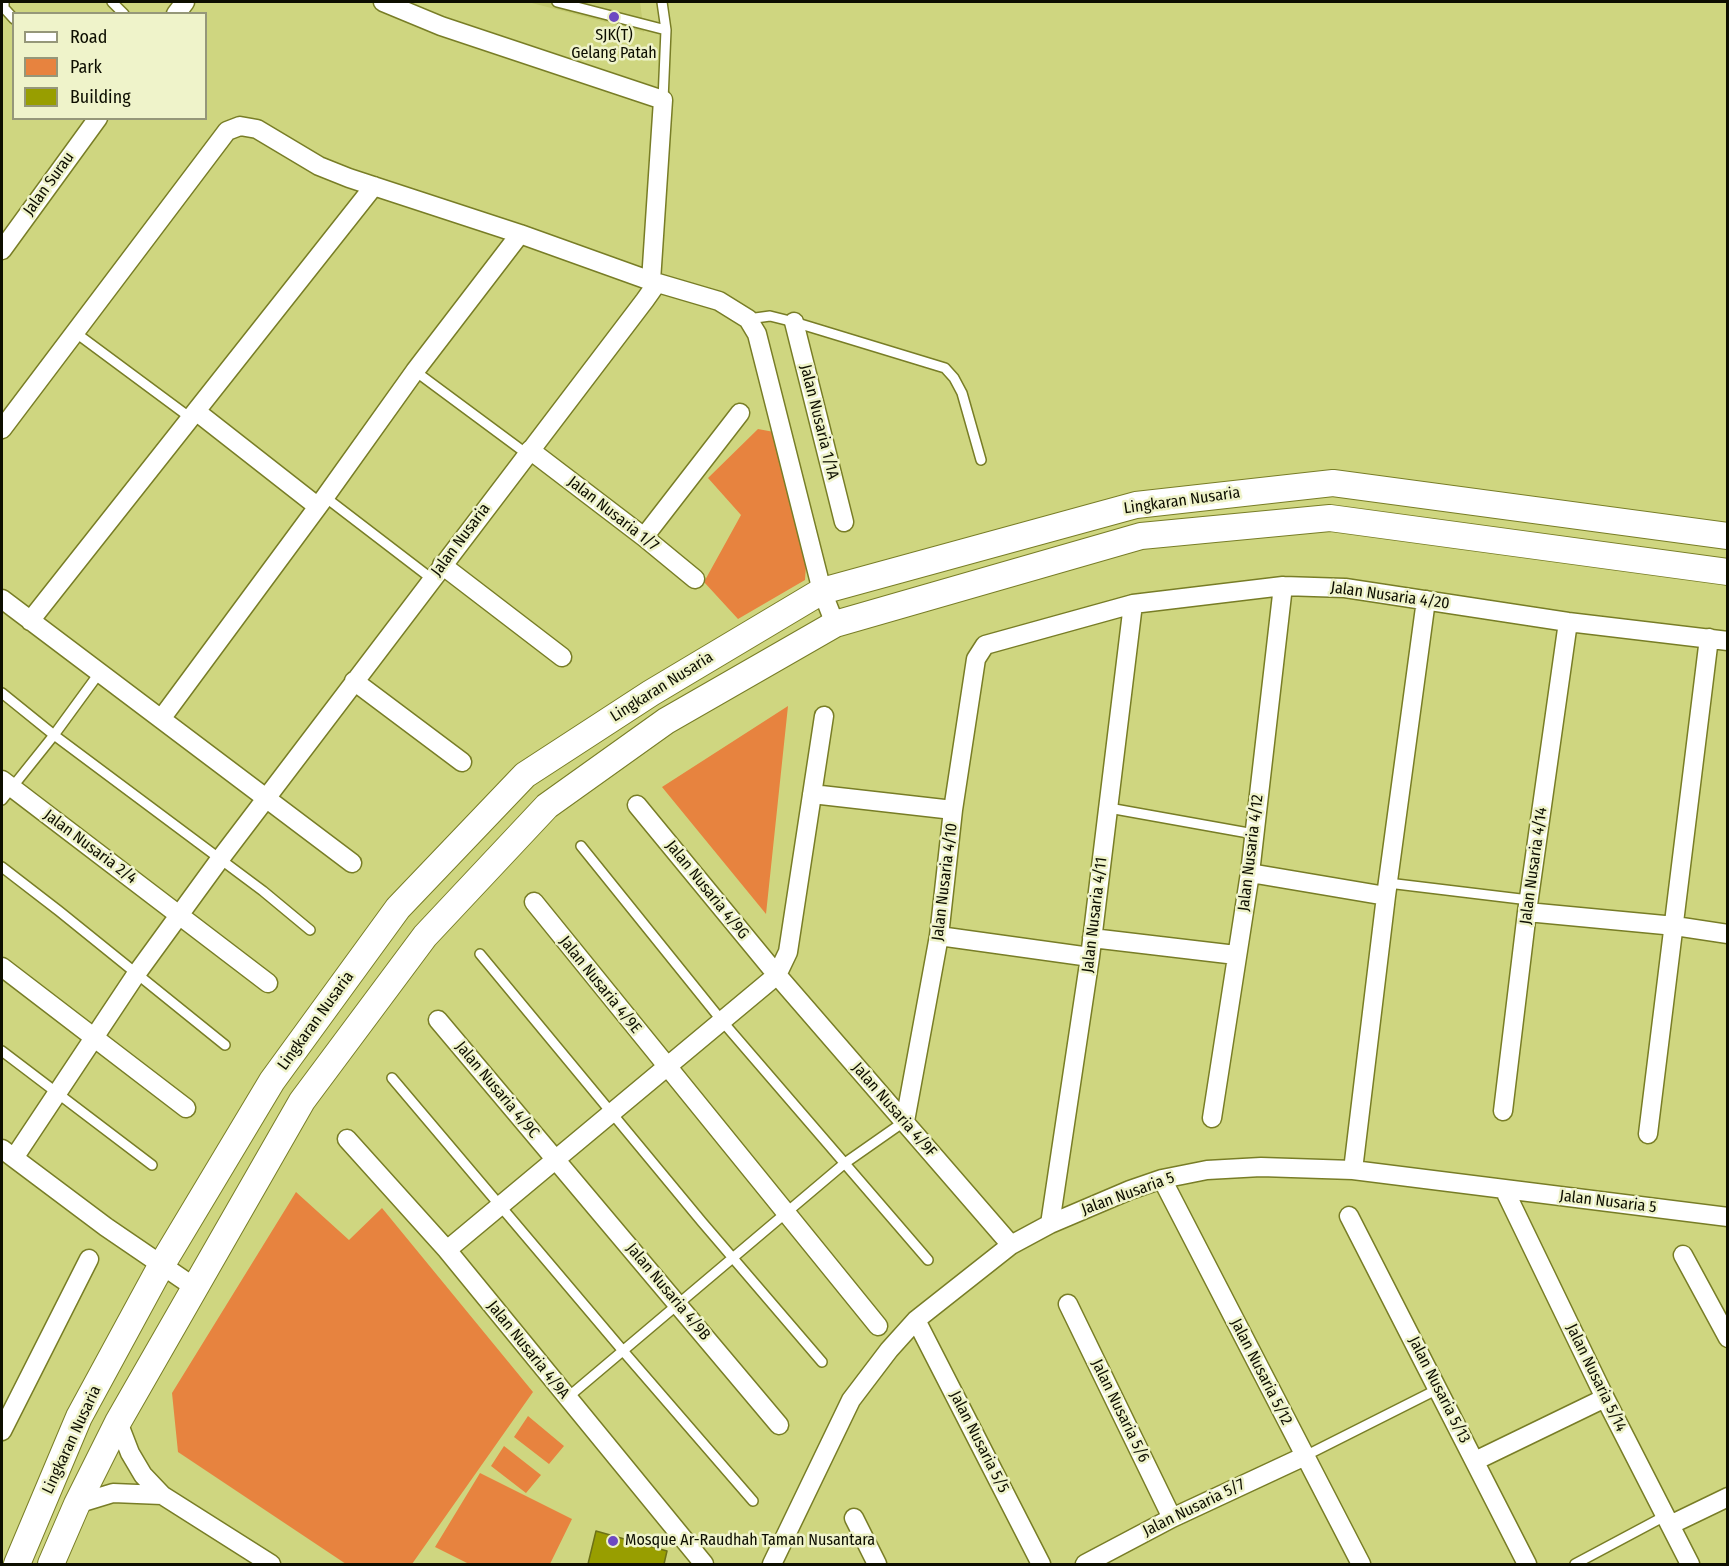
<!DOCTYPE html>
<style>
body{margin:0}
#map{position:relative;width:1729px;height:1566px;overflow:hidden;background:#cfd680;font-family:"Fira Sans Condensed",sans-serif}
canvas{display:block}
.frame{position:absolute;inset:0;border:3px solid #0d0e00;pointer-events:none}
.legend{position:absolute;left:12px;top:12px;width:195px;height:108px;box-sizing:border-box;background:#eff3ca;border:2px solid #959779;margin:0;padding:8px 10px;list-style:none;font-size:18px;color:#0d0e00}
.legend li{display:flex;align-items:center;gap:12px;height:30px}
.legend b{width:30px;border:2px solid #959779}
</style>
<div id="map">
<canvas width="1729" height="1566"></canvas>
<div class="frame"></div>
<ul class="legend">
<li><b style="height:8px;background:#fff"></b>Road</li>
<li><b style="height:16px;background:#e7833f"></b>Park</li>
<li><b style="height:16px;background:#989e00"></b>Building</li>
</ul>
</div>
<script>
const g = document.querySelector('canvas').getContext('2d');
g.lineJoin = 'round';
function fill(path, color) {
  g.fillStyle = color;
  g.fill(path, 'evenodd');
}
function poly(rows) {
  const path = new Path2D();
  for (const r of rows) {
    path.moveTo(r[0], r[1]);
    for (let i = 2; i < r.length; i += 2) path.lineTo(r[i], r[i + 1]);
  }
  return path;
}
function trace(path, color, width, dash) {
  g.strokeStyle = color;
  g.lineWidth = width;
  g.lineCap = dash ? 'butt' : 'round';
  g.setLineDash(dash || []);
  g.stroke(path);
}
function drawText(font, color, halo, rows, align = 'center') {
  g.font = font + ' "Fira Sans Condensed",sans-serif';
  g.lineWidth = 5;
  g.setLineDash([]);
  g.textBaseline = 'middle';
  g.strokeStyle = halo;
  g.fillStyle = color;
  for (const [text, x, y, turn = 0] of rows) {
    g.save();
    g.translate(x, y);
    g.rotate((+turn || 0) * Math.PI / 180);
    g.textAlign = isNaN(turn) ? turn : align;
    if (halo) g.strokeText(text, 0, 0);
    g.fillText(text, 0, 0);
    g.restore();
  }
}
fill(poly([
 [528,2,640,2,644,32]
]), '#c4cb6f');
fill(poly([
 [758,429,774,432,806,565,805,580,738,619,704,582,741,515,708,478],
 [788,706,766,914,662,787],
 [296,1192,349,1240,382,1208,533,1392,412,1564,346,1564,178,1452,172,1393],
 [528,1416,564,1446,549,1464,514,1437],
 [504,1446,541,1475,526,1493,491,1466],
 [480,1473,572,1519,550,1564,469,1564,435,1547]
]), '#e7833f');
const building = poly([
 [596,1531,667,1551,664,1564,588,1564,596,1531]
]);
fill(building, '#989e00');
trace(building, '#6d7116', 1.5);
const service = poly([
 [4,2,4,8,14,19],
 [112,2,124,14],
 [557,2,666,30],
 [662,2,666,30,663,100],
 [748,319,770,316,794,322,945,368,954,378,962,393,981,460],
 [76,333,192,419],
 [415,371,527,454],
 [325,497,432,579],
 [2,693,54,735,263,891,310,930],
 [2,800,54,735,100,672],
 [1109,808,1254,834],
 [581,846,722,1021,928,1260],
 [2,867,59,911,225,1045],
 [1388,883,1529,900],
 [480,954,702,1222,822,1362],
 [2,1051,152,1165],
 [392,1078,624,1352,753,1501],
 [567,1398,845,1163,905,1121],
 [1305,1456,1438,1389],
 [1575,1564,1665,1516]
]);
const minor = poly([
 [383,2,441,26,663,100,651,281],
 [176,14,185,2],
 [2,250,98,118],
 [794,322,844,522],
 [197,412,317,506],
 [2,429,227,131,240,126,257,129,319,166,349,178,520,234,651,281,719,301,748,319,757,334,822,591,835,624],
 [530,450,644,537,695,579],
 [644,537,740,413],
 [442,565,562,657],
 [2,599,352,863],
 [30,621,374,186],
 [354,681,462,762],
 [161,719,325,497,415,371,520,234],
 [2,780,268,983],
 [812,794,953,810],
 [637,805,777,975,1011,1245],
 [1250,873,1386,896],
 [534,902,878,1326],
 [1527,912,1675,926,1728,934],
 [939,936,1090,957],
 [1092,938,1236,955],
 [2,967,186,1108],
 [438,1020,779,1425],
 [1503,1111,1527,912,1568,622],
 [1212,1118,1250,873,1283,586],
 [905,1121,939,936,953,810,976,659,985,645,1133,604,1283,586,1345,588,1568,622,1728,641],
 [1648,1134,1709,638],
 [347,1139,447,1250,704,1564],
 [2,1149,106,1227,194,1287],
 [14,1158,137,973,220,859,645,300,657,283],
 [1353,1170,1386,896,1426,600],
 [1162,1179,1361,1564],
 [1504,1189,1605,1398,1690,1564],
 [1349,1216,1527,1564],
 [1050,1224,1090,957,1133,604],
 [447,1250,777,975,788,952,824,716],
 [1683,1255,1728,1338],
 [1068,1304,1172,1518],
 [916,1320,1041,1564],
 [118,1422,130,1453,143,1475,162,1495,271,1564],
 [2,1431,89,1259],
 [1475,1461,1605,1398],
 [77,1504,113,1493,162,1495],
 [854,1518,877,1564],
 [1670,1525,1728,1497],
 [772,1564,851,1400,889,1350,916,1320,1011,1245,1050,1224,1130,1190,1162,1179,1207,1170,1261,1167,1353,1170,1728,1217],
 [1085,1564,1172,1518,1305,1456]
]);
const secondary = poly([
 [17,1564,79,1417,161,1266,272,1081,398,908,525,775,651,693,822,591,1136,505,1333,483,1728,536],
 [51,1564,77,1504,118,1422,302,1101,425,936,547,806,666,721,835,624,1141,536,1330,518,1728,572]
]);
trace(service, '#787d26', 12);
trace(minor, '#787d26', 21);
trace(secondary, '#787d26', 28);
trace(service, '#fff', 9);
trace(minor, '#fff', 18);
trace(secondary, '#fff', 26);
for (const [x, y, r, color] of [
 [614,17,6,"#6d49c2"],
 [613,1541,6,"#6d49c2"]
]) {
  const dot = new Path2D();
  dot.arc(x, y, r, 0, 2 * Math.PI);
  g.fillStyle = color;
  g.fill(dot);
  trace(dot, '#eff3ca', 2);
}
drawText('16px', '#0d0e00', '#eff3ca', [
 ["SJK(T)",614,36],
 ["Gelang Patah",614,54],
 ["Mosque Ar-Raudhah Taman Nusantara",625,1541,"left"]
]);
drawText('16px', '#0d0e00', '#eff3ca', [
 ["Jalan Surau",49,184,-54],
 ["Jalan Nusaria 1/1A",819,422,76],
 ["Lingkaran Nusaria",1182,501,-8],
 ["Jalan Nusaria 1/7",613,514,38],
 ["Jalan Nusaria",461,540,-53],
 ["Jalan Nusaria 4/20",1390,596,8],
 ["Lingkaran Nusaria",662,687,-32],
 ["Jalan Nusaria 2/4",90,847,37],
 ["Jalan Nusaria 4/12",1251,853,-83],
 ["Jalan Nusaria 4/14",1534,866,-82],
 ["Jalan Nusaria 4/10",945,882,-83],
 ["Jalan Nusaria 4/9G",707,890,51],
 ["Jalan Nusaria 4/11",1095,915,-83],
 ["Jalan Nusaria 4/9E",600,985,51],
 ["Lingkaran Nusaria",316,1021,-54],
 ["Jalan Nusaria 4/9C",497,1090,50],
 ["Jalan Nusaria 4/9F",894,1110,49],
 ["Jalan Nusaria 5",1128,1194,-20],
 ["Jalan Nusaria 5",1608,1202,7],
 ["Jalan Nusaria 4/9B",668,1292,50],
 ["Jalan Nusaria 4/9A",528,1350,51],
 ["Jalan Nusaria 5/12",1261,1372,63],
 ["Jalan Nusaria 5/14",1596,1378,64],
 ["Jalan Nusaria 5/13",1439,1390,63],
 ["Jalan Nusaria 5/6",1120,1411,64],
 ["Lingkaran Nusaria",72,1440,-65],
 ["Jalan Nusaria 5/5",979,1442,63],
 ["Jalan Nusaria 5/7",1194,1508,-26]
]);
</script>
